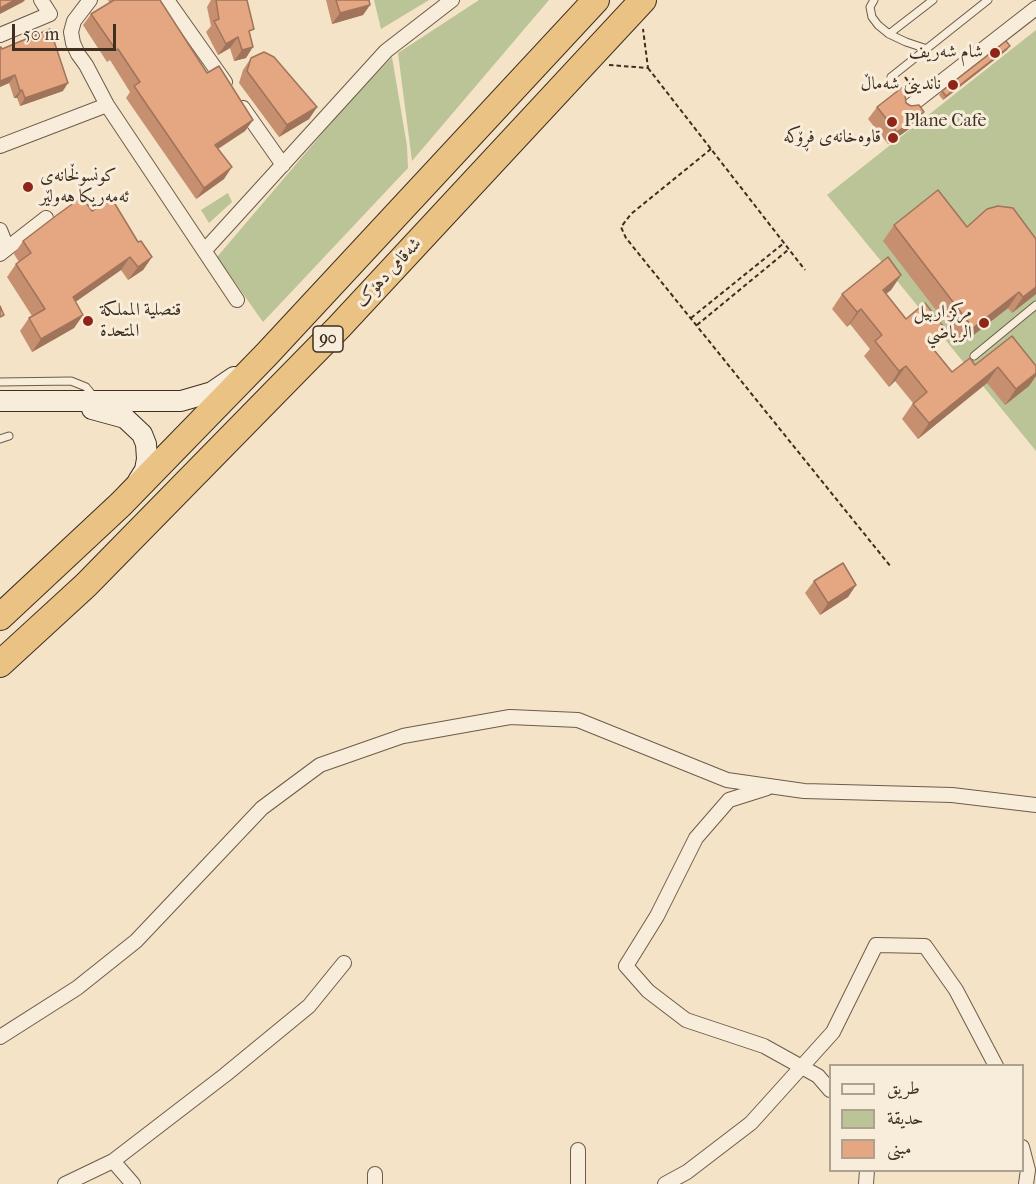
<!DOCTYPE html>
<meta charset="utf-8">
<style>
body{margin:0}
#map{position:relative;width:1036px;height:1184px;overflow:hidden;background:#f5e3c7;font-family:"IM FELL French Canon",Amiri,serif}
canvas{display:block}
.legend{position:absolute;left:829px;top:1064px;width:195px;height:108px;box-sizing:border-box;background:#f8eddb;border:2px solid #aea190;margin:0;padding:8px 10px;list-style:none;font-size:18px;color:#3f2f20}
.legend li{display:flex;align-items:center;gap:12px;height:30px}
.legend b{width:30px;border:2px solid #aea190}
.scale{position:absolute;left:12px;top:24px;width:104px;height:27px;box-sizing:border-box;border:3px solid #3f2f20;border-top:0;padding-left:8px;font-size:18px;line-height:21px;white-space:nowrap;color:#3f2f20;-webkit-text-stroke:4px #f8eddb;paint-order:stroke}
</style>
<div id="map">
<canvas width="1036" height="1184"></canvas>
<ul class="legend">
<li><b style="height:8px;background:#f8eddb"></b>طريق</li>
<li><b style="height:16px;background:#bac497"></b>حديقة</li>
<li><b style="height:16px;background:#e5a682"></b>مبنى</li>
</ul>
<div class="scale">50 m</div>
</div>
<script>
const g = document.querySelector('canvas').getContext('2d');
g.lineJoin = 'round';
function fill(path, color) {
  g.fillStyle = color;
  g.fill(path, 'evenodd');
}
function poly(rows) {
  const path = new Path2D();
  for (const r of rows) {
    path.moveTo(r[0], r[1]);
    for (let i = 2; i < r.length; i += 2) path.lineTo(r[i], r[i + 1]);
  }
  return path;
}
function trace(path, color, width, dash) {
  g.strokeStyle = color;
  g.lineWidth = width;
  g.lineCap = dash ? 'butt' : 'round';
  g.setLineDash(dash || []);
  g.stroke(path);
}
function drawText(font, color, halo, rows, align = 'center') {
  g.font = font + ' "IM FELL French Canon",Amiri,serif';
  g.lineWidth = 6;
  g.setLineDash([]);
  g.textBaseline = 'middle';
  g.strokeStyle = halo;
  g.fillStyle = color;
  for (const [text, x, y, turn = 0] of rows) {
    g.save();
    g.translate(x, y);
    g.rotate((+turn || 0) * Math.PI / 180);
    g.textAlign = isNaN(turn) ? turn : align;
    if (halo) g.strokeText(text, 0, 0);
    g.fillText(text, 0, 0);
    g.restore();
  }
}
fill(poly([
 [374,0,429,0,381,29],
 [479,0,549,0,412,161,398,53],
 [1036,30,1036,451,827,195],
 [392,57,407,146,408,168,263,322,217,257,343,109],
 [228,193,232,202,209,223,201,210]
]), '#bac497');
const lane = poly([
 [874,0,870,7,872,17,878,25,889,34,906,42,927,49],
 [889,34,933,0],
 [891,77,988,0],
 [974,356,1036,305],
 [0,382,71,381,86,387,95,398],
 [0,439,9,436]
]);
const street = poly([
 [90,0,74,21,71,32,73,43,78,54,86,65,107,105,237,300],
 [167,0,225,82],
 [0,35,50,14,41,0],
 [243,108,283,165],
 [905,110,1036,8],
 [0,146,107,105],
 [0,230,7,248],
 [205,250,386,51,452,0],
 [0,254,46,218],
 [767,788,729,800,696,838,657,916,626,966,648,991,686,1020,764,1046,818,1076,830,1090],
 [0,1037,77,988,136,941,262,808,320,765,403,736,510,717,578,720,727,780,804,791,952,795,1036,805],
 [1022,1147,1028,1170,1026,1184],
 [113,1161,133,1184],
 [65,1184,113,1161,225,1075,309,1006,344,963],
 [375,1184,375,1174],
 [578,1184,578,1150],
 [665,1184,687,1172,751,1123,833,1032,876,945,925,946,956,990,996,1066],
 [866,1184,867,1170]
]);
const secondary = poly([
 [0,401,181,401,212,392,234,377],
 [92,409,125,418,142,434,146,444,147,459,145,470,138,481]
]);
const highway = poly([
 [0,617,121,504,266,355,596,0],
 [0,664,86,585,339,327,643,0]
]);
trace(lane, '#6c5c4a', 9);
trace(street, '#6c5c4a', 16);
trace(secondary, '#3f2f20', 22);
trace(highway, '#3f2f20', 28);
trace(poly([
 [609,65,648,68,643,29],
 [648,68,805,270],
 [905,77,912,87],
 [711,149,631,214,621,227,626,238,891,567],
 [691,318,784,243],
 [697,325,788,250]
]), '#3f2f20', 2, [4.5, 3]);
trace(lane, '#f8eddb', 7);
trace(street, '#f8eddb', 14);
trace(secondary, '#f8eddb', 20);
trace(highway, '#eac284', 26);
fill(poly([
 [108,0,160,0,207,73,253,120,245,131,218,149,224,179,196,199,126,98,130,92,110,60,107,62,83,25,91,14,110,3],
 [211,0,247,0,250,35,246,58,234,61,230,48,218,55,206,32,211,26,207,7],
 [326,0,369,0,370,5,363,15,332,24],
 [0,47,2,49,63,91,20,106,17,98,14,98,9,83,0,87],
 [1007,50,943,100,939,95,942,91],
 [251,58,317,107,309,119,279,137,239,83,243,70],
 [905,95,906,103,911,106,924,112,916,124,888,144,868,119,877,107],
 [92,211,138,242,152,257,143,270,128,280,121,270,75,302,83,315,74,328,32,352,20,331,29,318,32,316,7,277,16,264,19,262,14,254,23,241],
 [894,225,967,227,1036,294,1012,313,1008,308,962,344,883,241],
 [901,275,891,290,886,294,906,319,947,331,936,346,933,349,952,372,975,365,1036,366,1036,376,1029,386,1005,405,987,383,918,439,902,419,913,403,895,381,889,387,864,356,870,349,850,324,847,327,832,309,842,294],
 [814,581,856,585,848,597,820,615,805,593]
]), '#c58f70');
fill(poly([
 [15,0,25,0,23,2,0,14,0,8],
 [370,5,363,15,332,24,340,13],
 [238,37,230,48,218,55,226,44],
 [1010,46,1007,50,943,100,946,96],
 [253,47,246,58,234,61,242,50],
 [15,75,9,83,0,87,0,81],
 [68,83,63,91,20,106,25,98],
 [22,90,17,98,14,98,20,91],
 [317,107,309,119,279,137,287,125],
 [924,112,916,124,888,144,897,132],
 [253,120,245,131,207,156,215,145],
 [232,167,224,179,196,199,204,188],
 [130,257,121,270,64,310,73,297],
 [152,257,143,270,128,280,138,267],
 [901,275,891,290,872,305,883,290],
 [1036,287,1036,294,1012,313,1023,297],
 [1019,292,1008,308,962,344,973,328],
 [861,309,850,324,847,327,857,312],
 [83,315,74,328,32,352,41,339],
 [947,331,936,346,919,360,930,345],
 [906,366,895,381,889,387,899,371],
 [998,367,987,383,918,439,929,423],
 [1036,373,1036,376,1029,386,1005,405,1016,389],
 [856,585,848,597,820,615,828,603]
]), '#a0745b');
const building = poly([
 [0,0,15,0,0,8,0,0],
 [114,0,160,0,207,73,219,66,253,120,215,145,232,167,204,188,134,86,140,82,118,49,116,50,91,14,114,0],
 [216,0,247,0,254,29,249,31,253,47,242,50,238,37,226,44,214,21,219,19,216,0],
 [336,0,369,0,370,5,340,13,336,0],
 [50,29,68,83,25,98,22,90,20,91,15,75,0,81,0,47,1,47,2,49,50,29],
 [1006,41,1010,46,946,96,942,91,1006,41],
 [264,52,274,57,317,107,287,125,247,71,251,58,264,52],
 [904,86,908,91,905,95,906,103,911,106,919,105,924,112,897,132,877,107,904,86],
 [938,190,967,227,987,209,998,206,1013,208,1036,239,1036,287,1023,297,1019,292,973,328,894,225,938,190],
 [82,197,92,211,112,199,138,242,141,241,152,257,138,267,130,257,73,297,83,315,41,339,29,318,45,309,16,264,31,253,23,241,57,215,82,197],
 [888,257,901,275,883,290,906,319,925,303,947,331,930,345,952,372,970,358,975,365,1012,336,1036,366,1036,373,1016,389,998,367,929,423,913,404,927,392,906,366,899,371,875,341,882,335,861,309,857,312,842,294,888,257],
 [0,306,4,315,0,317,0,306],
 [843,563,856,585,828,603,814,581,843,563]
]);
fill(building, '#e5a682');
trace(building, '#a0745b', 1.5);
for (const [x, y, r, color] of [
 [995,53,6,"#8f2418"],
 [953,85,6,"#8f2418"],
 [892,122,6,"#8f2418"],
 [893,138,6,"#8f2418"],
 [28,187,6,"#8f2418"],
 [88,321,6,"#8f2418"],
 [984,323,6,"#8f2418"]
]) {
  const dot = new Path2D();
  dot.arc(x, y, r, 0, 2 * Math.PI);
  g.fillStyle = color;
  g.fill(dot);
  trace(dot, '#f8eddb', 2);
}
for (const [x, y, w] of [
 [328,339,30]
]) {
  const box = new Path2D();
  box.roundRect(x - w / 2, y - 13, w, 26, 4.5);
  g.fillStyle = '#f8eddb';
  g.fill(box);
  trace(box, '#3f2f20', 1.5);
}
drawText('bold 16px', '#3f2f20', null, [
 ["90",328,339]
]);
drawText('18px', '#3f2f20', '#f8eddb', [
 ["شام شەریف",983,53],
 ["ناندینی شەماڵ",941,85],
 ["Plane Cafe",904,122,"left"],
 ["قاوەخانەی فڕۆکە",881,138],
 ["کونسوڵخانەی",40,177,"left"],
 ["ئەمەریکا هەولێر",40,198,"left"],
 ["قنصلية المملكة",100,311,"left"],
 ["المتحدة",100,332,"left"],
 ["مركز اربيل",972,313],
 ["الرياضي",972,334]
], 'right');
drawText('18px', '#3f2f20', '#f8eddb', [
 ["شەقامی دهۆک",389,273,-47]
]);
</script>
